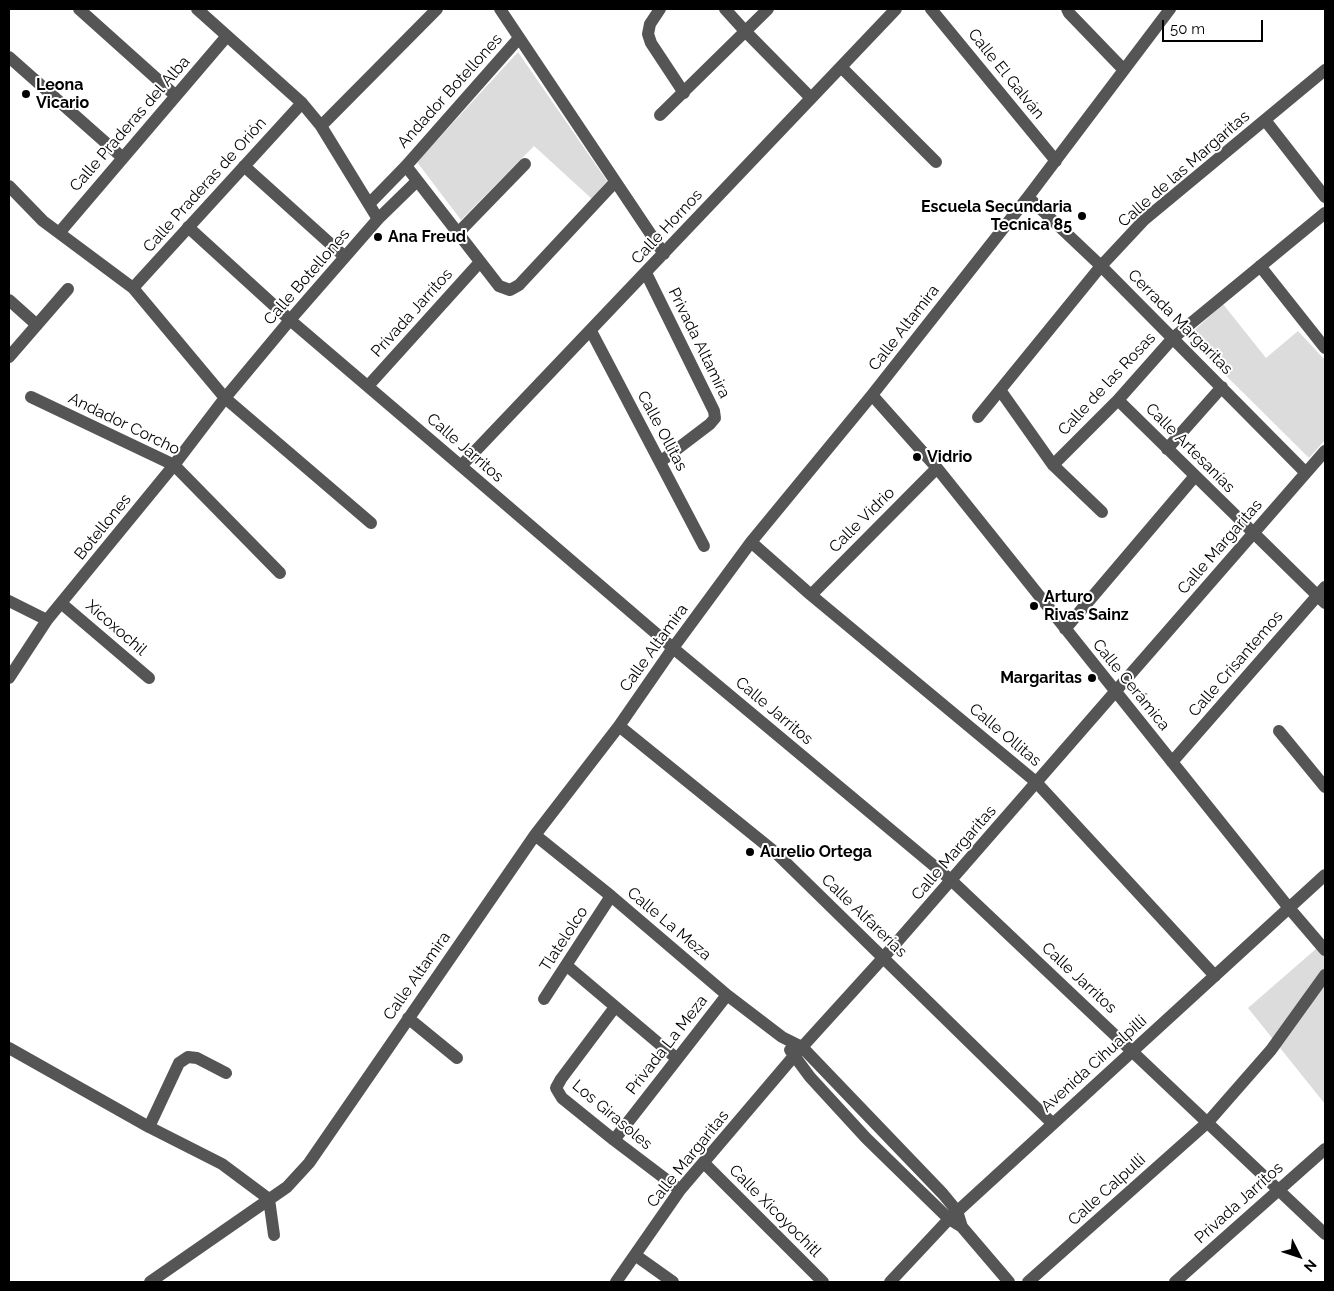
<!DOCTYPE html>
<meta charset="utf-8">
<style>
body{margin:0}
#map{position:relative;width:1334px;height:1291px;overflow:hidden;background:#fff;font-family:Raleway,sans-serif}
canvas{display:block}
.frame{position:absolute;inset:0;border:10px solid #000;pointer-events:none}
.north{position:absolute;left:1274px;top:1231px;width:50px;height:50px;-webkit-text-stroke:4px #fff;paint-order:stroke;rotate:131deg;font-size:14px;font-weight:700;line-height:20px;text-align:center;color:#000}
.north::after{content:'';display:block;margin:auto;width:18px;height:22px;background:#000;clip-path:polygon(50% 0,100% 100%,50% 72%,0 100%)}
.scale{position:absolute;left:1162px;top:20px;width:101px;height:22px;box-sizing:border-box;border:2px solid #000;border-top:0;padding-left:6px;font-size:15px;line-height:18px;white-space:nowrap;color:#000;-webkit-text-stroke:4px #fff;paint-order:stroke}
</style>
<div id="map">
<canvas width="1334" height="1291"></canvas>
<div class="frame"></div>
<div class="north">N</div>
<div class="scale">50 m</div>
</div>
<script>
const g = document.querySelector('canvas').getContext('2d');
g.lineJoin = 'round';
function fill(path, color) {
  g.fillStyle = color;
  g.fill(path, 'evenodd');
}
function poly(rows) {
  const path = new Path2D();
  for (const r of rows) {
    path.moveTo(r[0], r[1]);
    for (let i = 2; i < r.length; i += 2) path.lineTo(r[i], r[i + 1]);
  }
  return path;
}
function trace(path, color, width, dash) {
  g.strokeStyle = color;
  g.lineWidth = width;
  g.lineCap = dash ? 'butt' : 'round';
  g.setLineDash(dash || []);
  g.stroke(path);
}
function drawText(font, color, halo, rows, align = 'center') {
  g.font = font + ' Raleway,sans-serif';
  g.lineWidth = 4;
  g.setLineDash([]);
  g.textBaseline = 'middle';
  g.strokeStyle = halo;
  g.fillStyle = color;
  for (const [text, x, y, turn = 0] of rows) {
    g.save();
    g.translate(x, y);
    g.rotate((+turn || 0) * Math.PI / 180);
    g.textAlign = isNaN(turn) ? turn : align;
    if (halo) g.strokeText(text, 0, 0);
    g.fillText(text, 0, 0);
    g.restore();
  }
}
fill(poly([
 [518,52,607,181,592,199,534,146,461,220,417,162],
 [1223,304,1266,358,1298,331,1325,360,1325,440,1309,458,1187,337],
 [1325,941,1325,1104,1248,1008]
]), '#dcdcdc');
trace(poly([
 [79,9,176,96],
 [197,9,302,103,321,126,378,219],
 [500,9,664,254],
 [660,9,650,24,648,34,651,43,684,93],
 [725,9,745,31,811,98],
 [931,9,1056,161],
 [1067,9,1069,13,1124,70],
 [9,57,123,158],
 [841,67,936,162],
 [660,115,768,9],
 [1265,120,1325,197],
 [321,126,437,9],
 [244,166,345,257],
 [406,166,499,286,510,290,519,285,615,182],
 [9,186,43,221,133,288,225,398,371,523],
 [1028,197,1101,266,1306,473],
 [369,204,406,166,519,38],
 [188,227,290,320,461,466,673,648,951,880,1325,1234],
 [59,233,227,36],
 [458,233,525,164],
 [1260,266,1325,348],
 [646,273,714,411,715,418,710,424,660,462],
 [133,288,302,103],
 [9,300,37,325],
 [591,331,704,546],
 [9,357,68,289],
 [368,386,480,262],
 [1000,390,1053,465,1102,512],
 [872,395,937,468,1289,908,1325,950],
 [31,397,174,465,280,573],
 [1118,400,1325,603],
 [978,417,1101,266,1144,220,1325,70],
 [1167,449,1222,387],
 [1053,465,1118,400,1173,338,1325,213],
 [461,466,896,9],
 [751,542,811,595,1036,782,1215,976],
 [811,595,937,468],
 [9,601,47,620],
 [61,603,149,678],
 [1065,629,1195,476],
 [9,678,47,620,174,465,225,398,290,320,378,219,417,181],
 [619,726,776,853,1053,1124],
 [1279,731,1325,787],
 [1172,762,1325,587],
 [535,835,611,896,727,995,782,1037,802,1047,943,1194,957,1211,962,1227],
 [566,965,676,1058],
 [544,999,611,896],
 [615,1007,561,1079,556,1088,562,1098,614,1140,680,1190],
 [408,1018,457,1058],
 [9,1048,149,1127,222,1164,269,1199],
 [790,1050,810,1077,866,1138,949,1219,962,1227,1009,1282],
 [149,1127,179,1063,188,1057,197,1058,226,1073],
 [614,1140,727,995],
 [704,1163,823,1282],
 [269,1199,274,1235],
 [635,1255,673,1282],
 [150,1282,287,1187,309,1163,535,835,619,726,673,648,751,542,872,395,1028,197,1170,9],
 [616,1282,680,1190,794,1056,883,958,1325,451],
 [890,1282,949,1219,1325,875],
 [1028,1282,1208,1122,1271,1050,1325,975],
 [1175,1282,1325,1149]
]), '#555', 12);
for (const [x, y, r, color] of [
 [26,94,5,"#000"],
 [1082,216,5,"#000"],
 [378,237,5,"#000"],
 [917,457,5,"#000"],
 [1034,606,5,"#000"],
 [1092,678,5,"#000"],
 [750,852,5,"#000"]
]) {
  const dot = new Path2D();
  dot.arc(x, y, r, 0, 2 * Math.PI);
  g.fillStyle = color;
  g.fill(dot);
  trace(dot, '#fff', 2);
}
drawText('16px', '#000', '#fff', [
 ["Calle El Galván",1006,74,51],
 ["Andador Botellones",450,91,-48],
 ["Calle Praderas del Alba",130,124,-49],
 ["Calle de las Margaritas",1184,169,-41],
 ["Calle Praderas de Orión",205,185,-48],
 ["Calle Hornos",667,227,-47],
 ["Calle Botellones",307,277,-49],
 ["Privada Jarritos",412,313,-48],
 ["Cerrada Margaritas",1180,322,45],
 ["Calle Altamira",904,328,-52],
 ["Privada Altamira",699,343,64],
 ["Calle de las Rosas",1107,384,-47],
 ["Andador Corcho",124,424,26],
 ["Calle Ollitas",662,431,62],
 ["Calle Jarritos",465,448,41],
 ["Calle Artesanías",1190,448,45],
 ["Calle Vidrio",862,520,-45],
 ["Botellones",103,527,-51],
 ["Calle Margaritas",1220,547,-49],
 ["Xicoxochil",116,628,41],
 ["Calle Altamira",654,648,-54],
 ["Calle Crisantemos",1236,664,-49],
 ["Calle Cerámica",1131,685,51],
 ["Calle Jarritos",774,711,40],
 ["Calle Ollitas",1005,735,40],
 ["Calle Margaritas",954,853,-49],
 ["Calle Alfarerías",864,916,44],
 ["Calle La Meza",669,924,40],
 ["Tlatelolco",564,939,-57],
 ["Calle Altamira",417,976,-55],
 ["Calle Jarritos",1079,978,43],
 ["Privada La Meza",667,1045,-52],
 ["Avenida Cihualpilli",1094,1064,-42],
 ["Los Girasoles",612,1115,40],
 ["Calle Margaritas",688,1159,-51],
 ["Calle Calpulli",1107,1190,-42],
 ["Privada Jarritos",1239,1203,-42],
 ["Calle Xicoyochitl",775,1211,45]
]);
drawText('bold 16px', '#000', '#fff', [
 ["Leona",36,85],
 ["Vicario",36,103],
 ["Escuela Secundaria",1072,207,"right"],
 ["Tecnica 85",1072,225,"right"],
 ["Ana Freud",388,237],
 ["Vidrio",927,457],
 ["Arturo",1044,597],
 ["Rivas Sainz",1044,615],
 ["Margaritas",1082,678,"right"],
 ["Aurelio Ortega",760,852]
], 'left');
</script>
